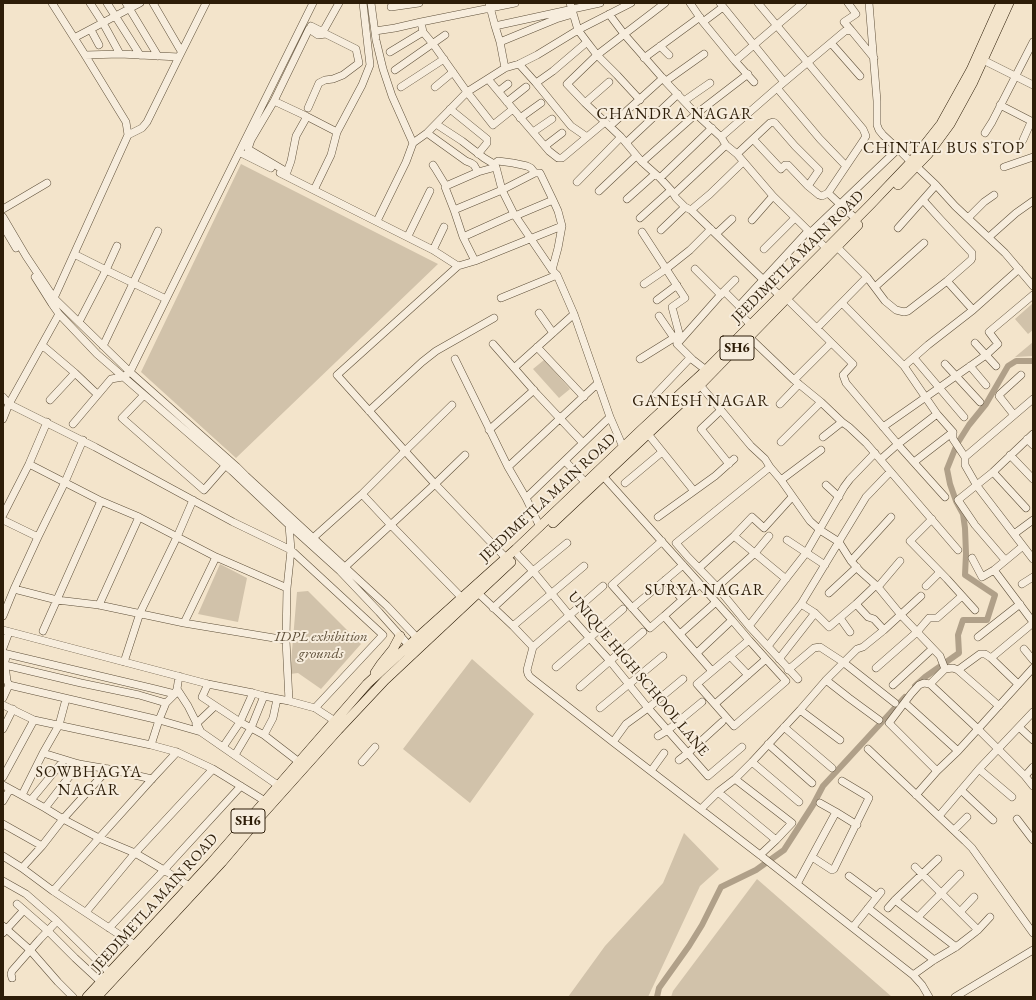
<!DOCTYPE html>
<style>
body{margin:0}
#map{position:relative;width:1036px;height:1000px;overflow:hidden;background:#f3e4cb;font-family:"EB Garamond",serif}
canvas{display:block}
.frame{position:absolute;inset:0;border:4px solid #2d1d08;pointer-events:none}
</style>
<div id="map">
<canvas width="1036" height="1000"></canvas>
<div class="frame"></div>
</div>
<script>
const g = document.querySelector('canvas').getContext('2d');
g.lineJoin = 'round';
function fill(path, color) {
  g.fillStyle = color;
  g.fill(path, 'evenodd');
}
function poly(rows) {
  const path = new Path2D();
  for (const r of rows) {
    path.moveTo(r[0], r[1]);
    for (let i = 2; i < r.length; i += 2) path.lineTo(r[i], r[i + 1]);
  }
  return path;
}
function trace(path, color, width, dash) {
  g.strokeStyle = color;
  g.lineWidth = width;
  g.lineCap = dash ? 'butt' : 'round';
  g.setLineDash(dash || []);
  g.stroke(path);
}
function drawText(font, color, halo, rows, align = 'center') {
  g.font = font + ' "EB Garamond",serif';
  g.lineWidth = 4;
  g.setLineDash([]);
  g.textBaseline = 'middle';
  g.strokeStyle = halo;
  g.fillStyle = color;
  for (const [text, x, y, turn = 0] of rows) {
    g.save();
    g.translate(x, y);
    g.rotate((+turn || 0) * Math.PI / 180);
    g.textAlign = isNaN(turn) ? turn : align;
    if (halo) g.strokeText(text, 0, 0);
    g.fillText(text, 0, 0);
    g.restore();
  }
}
fill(poly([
 [241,164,438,264,236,458,141,372],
 [1033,303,1033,330,1028,334,1015,319],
 [1033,342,1033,356,1015,357],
 [544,360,570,389,559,398,533,369],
 [220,564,247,578,238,622,198,614],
 [308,591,361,644,321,689,298,673,290,674,297,592],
 [472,659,534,714,470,803,403,749],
 [684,833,719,869,700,886,648,997,568,997,605,946,663,883],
 [757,879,892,997,671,997,673,991]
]), '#d1c2aa');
trace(poly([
 [915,686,925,677,959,653,958,635,963,620,987,620,995,595,965,575,966,554,965,528,963,514,956,501,950,484,947,469,957,444,969,425,986,404,1008,366,1016,361,1033,361],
 [657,997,659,988,689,946,702,925,721,887,756,870,784,850,813,805,823,786,905,697]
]), '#b0a089', 6);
const minor = poly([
 [52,3,85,55,126,122,128,135,54,298],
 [90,3,103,23,120,54],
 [107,3,140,55],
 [126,3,158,56],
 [153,3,181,51],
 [371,3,376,40,383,69,392,96,413,143,406,162,377,221],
 [489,3,495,26,500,42,505,68],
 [570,3,578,30,587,42,597,55,617,75,640,100],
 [665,3,597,55,567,84,585,103,621,137,642,162,660,178,671,190,676,198,685,207,691,210,779,295],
 [690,3,703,22,735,61,754,82],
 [720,3,784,82],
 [758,3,863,129,866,136,863,141,828,193],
 [848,3,856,14,844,22,851,30],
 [869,3,877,101,877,125,879,130,883,135,898,149,911,162],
 [391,7,419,3],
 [609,14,624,34,666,82,696,114,721,137,726,145,737,154,773,196,826,248],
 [421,22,423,32,433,44,467,92,493,125,513,109],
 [703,22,723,7],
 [311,26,319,30,323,30,325,28,339,3],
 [495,26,600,3],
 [91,30,99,45],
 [375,31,395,28,421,22,515,3],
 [74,38,140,3],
 [500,42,556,19,573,14],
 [831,43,860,76],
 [660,46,669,55],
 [390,52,423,32],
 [85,55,120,54,179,57,206,3],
 [644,58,700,17],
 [983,60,1033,85],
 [735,61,803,3],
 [519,64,536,83,571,126,587,137],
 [395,70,445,35],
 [488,79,513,109,549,151,558,158,562,158,605,122],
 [666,81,704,54],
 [536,83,553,71,587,42],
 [401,87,444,59],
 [435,87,453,72],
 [777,88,820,139,846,166],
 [499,91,508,84],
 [274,101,306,116,305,120,296,136,291,161,287,172,248,149,251,140,274,101,309,29,318,35,326,34,356,49,359,63,343,75,333,79,325,80,319,83,308,108],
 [684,101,710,83],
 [507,102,526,87],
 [585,103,609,82],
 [1000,105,1033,122],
 [450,109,487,139,487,143,478,154],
 [306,116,337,132,362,85,370,65,363,3],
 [520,118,541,103],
 [436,124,462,141,484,158,494,164,496,167,502,190,514,214,552,270,557,275,574,314,610,417,623,447],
 [610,126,663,78],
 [533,132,552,119],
 [427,133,466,161,471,163,474,165,478,172],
 [985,133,992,122,1033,42],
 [128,135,142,128,147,122,179,57],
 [721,137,777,88,845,31,851,30,874,58],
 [753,139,781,169,785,165,788,165,808,186,819,195,822,196,828,193,856,219],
 [1023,140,1031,122],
 [413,143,427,133,467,92,505,68,519,64,537,55,578,30,631,3],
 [626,143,678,94],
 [545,146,562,133],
 [239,152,271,168],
 [737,154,770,123,773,122,775,123,795,146,819,170,808,186],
 [642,162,696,114,748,74],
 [494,164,498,161,513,163,527,166,531,168,535,173],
 [433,165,435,168,446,186],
 [916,166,936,185,955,206,1005,253,1033,286],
 [1004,167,1033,157],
 [280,173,433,250,458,266],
 [660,178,712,128],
 [577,182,621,137],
 [314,190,331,155,337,132],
 [599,191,636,156],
 [674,194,726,145],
 [627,199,655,174],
 [3,209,47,183],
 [454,210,445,187,446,186,478,172,496,167],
 [691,210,710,194,743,162],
 [514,214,463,237,475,261,562,226],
 [515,216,553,200],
 [3,217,26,256,54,298,130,372,237,467,246,476,387,606,420,641],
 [640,218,671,190],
 [968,218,984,202,994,195],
 [752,220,773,196],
 [3,226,16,248],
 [898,228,936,185],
 [661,230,685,207],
 [642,232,685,298,672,307,679,333,677,336,677,344,693,360,706,370],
 [810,233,898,149],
 [716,234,732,219],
 [408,236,430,191],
 [463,237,454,210,502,190,535,173,540,173,553,200,558,211,562,226,558,248,552,270],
 [989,237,1016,213,1033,201],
 [837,247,867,277,885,301,896,310,904,312,908,311,947,281,971,260,972,258,972,253,941,220,923,200],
 [764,249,795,218],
 [433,250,444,227],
 [74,254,106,270,166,299],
 [695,269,721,295],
 [1019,269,973,310,928,345,904,366,937,414,953,432,953,439,965,457,965,465,977,486,1033,559],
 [35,277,52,304,59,314,97,354,232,471,289,525,340,571,379,612,412,649],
 [735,280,724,291,739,306,740,311,743,317,750,324],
 [947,281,973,310],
 [644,284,666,269,690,250,711,229],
 [875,287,924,243],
 [501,298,557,275],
 [786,298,853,364,843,375,846,383,901,448,945,497],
 [657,300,677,285],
 [842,303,904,366],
 [739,306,808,231],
 [539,313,553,333],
 [659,316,674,338],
 [79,322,106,270,117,246],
 [817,328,867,277],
 [749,337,794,380,821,402,842,422,849,427,866,443,958,550],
 [975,343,996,366],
 [493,344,537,394,583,443],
 [677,344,724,291],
 [42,345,75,373,97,394],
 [103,346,158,231],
 [537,347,584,397],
 [914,358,964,417],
 [455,359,508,467,526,498,610,417],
 [640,359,677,336],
 [945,364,980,402],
 [970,366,986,385],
 [514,368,574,314],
 [794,380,831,343],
 [700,385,751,446,765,459,770,467,781,480,810,521,820,530,839,542,851,561,860,571,878,587,901,615,940,656,945,669],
 [656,394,690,358],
 [144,395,122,418,204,490,225,466],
 [3,397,9,404,95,447,233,522,291,550,383,635,315,708],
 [50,400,75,373],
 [780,404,799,384],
 [452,405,405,451,337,375,458,266,475,261],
 [721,410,701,429,729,464],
 [369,411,422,362,436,351,494,318],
 [1014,415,999,396,1000,394,1021,375],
 [3,419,9,404,59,314],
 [73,424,111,379,123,377,130,372,313,3],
 [883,427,986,355,998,344,989,332,1033,295],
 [489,430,534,390],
 [648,434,694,491],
 [823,437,842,422],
 [1027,439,1033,445],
 [781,442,821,402],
 [465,455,435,484,506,558],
 [1010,455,1033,479],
 [965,457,1033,399],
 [881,459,898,444,937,414],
 [565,461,586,483],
 [914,462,953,432],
 [29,464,101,501,139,517,216,557,287,588],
 [508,467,598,383],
 [770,467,676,543,688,557,717,587,749,626,798,679],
 [993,472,1026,508],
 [603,476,700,584,732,620,749,640,766,659,786,681,734,726,697,684,749,640],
 [781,480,821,450],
 [625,483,662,452],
 [826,485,839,497],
 [362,494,390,524,462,598],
 [526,498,540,527],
 [3,515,29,464,47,422],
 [658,517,715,476,734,459],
 [932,519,910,541,947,579,975,610],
 [3,520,38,537],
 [1014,534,1033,520],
 [734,536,786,579],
 [313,538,362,494,405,451,435,484,345,567],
 [787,540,825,565],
 [662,541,612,585,650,628,664,616,712,671],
 [518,555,533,571,570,616,610,661,648,708,708,776,742,747],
 [972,558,982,577,994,570,1023,546],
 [1005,560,975,525,958,500,993,472,1033,434],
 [851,561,891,517],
 [699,568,734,536,752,517,764,528,792,497],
 [994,570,1033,622],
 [665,580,682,599],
 [1022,584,1033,577],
 [926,586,940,572],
 [717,587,755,553,769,536],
 [878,587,900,561],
 [14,589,57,600,99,605,184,623,286,640],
 [478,593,513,626,533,647,527,670,528,674,530,677,613,742,760,855,913,975,922,985,929,997],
 [829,593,857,567],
 [856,604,868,617,874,619,884,630],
 [99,605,139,517],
 [493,608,533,571,567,543],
 [632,608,683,565],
 [815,613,829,627,856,604,876,585],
 [3,616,14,589,38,537,65,482,83,440],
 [664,616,700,584],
 [840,618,850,632],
 [184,623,216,557],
 [513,626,584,566],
 [749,626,806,553,844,487,850,479,875,453],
 [3,630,208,684,253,693,264,696,289,701,315,708,335,721],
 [43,631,101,501],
 [680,634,716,602],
 [978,637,1020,604],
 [768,646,801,604,866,497,890,472],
 [533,647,603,586],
 [3,648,9,632],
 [1024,649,1033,660],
 [3,653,155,689,175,694],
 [697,653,732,620],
 [730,656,748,675],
 [991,658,1033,623],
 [779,659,815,613,801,604],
 [124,662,140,613,177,537,193,500],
 [5,665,81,683,139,695,166,703],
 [556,667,623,609],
 [876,668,917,632,929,618,937,618,962,596],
 [788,670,814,648,820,647,843,662,895,703],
 [958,670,980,654,985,654,991,658,1018,684],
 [826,680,849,698,879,720],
 [208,684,202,697,240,722,264,735,299,762],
 [930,684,945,669,953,668,958,670,999,706],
 [9,685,159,720,201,732],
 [893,685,932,649],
 [580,687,643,632],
 [177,689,188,706,201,732,279,786],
 [3,698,9,685,7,681,5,665,5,661,7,654],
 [289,701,286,640,287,588,291,550,289,525],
 [905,703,958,751],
 [715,704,766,659],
 [3,705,34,720,151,745,177,752,213,769,265,801],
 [600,708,663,656],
 [800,710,840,740],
 [196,724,215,706],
 [784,727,832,768],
 [1019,727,1033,740],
 [3,729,13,709],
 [264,735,273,718,277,699],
 [658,736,668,730,702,702],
 [613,742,626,724,648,708,683,679],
 [768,744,812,783],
 [151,745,159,720,166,703,175,694,177,689,179,676],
 [223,747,240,722,253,693],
 [868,749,965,841,972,848,1033,933],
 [43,753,79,764,108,769,152,779],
 [235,755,251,728,264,696],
 [679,760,688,753,722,722],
 [362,762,375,747],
 [752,762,799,802],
 [979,769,1012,797],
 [651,771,664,753],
 [937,771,889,723,911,694,919,685,924,683,930,684,978,729,1025,776,1033,786],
 [1025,776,1033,767],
 [3,777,34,720],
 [735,779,792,823,776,840,760,855],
 [3,785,45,808,63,819,99,838,135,853,164,870,189,886],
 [961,790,993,820],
 [718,792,776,840],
 [22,795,43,753,59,725,66,699],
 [916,795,937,771,958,751,978,729,1033,668],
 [31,800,64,760],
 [3,801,10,789],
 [820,803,836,812],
 [45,808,79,764],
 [701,809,718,792,735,779,752,762,800,710,826,680,857,649,863,647,884,630,921,596],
 [939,816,979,769,1033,712],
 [1017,819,1033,840],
 [3,824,42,846],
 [954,830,967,817],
 [3,856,22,868,53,891,135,945],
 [812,857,832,870,834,869,868,800,869,798,867,796,842,781],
 [22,868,42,846,63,819,108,769],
 [849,876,877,897],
 [3,881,26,894,57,921,110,973],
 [797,884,836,812,857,825],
 [53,891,99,838,152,779,177,752],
 [895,900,956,947],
 [17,904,48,931,75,958,101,982],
 [868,908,934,960],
 [888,908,895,900,938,859],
 [86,912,135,853,213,769],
 [960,912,974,897],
 [918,917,960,874],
 [3,926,30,950,58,982,73,997],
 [853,927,881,892],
 [109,928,164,870,241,786],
 [978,930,990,917],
 [3,933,24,910],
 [913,975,934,960,956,947,978,930,915,867],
 [12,978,11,974,12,971,40,939,57,921],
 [955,997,1033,950]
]);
const major = poly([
 [898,185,928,154,950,124,973,82,1009,3],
 [553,523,700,385,741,343,749,337,858,225],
 [375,673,381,664,393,649,400,636],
 [87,997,211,863,367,684,417,638,516,549,641,430,706,370,871,204,911,162,941,124,971,70,1001,3],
 [97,997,222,862,261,816,338,730,385,680,511,562]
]);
trace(minor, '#5e4f39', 8);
trace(major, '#2d1d08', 10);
trace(minor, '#f7eddd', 7);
trace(major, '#f3e4cb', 9);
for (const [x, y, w] of [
 [737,348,34],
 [248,821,34]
]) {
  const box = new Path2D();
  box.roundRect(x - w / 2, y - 12, w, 24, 3);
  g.fillStyle = '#f7eddd';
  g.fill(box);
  trace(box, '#2d1d08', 1);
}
drawText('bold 14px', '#2d1d08', null, [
 ["SH6",737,348],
 ["SH6",248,821]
]);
drawText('15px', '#2d1d08', '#f7eddd', [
 ["JEEDIMETLA MAIN ROAD",798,257,-45],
 ["JEEDIMETLA MAIN ROAD",548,498,-43],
 ["UNIQUE HIGH SCHOOL LANE",638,674,50],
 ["JEEDIMETLA MAIN ROAD",155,903,-48]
]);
drawText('italic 15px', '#5e4f39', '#f7eddd', [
 ["IDPL exhibition",321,637],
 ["grounds",321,654]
]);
g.letterSpacing = '1px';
drawText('16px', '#2d1d08', '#f7eddd', [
 ["CHANDRA NAGAR",675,115],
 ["CHINTAL BUS STOP",944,149],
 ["GANESH NAGAR",701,402],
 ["SURYA NAGAR",705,591],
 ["SOWBHAGYA",89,773],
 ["NAGAR",89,791]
]);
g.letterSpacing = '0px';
</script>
